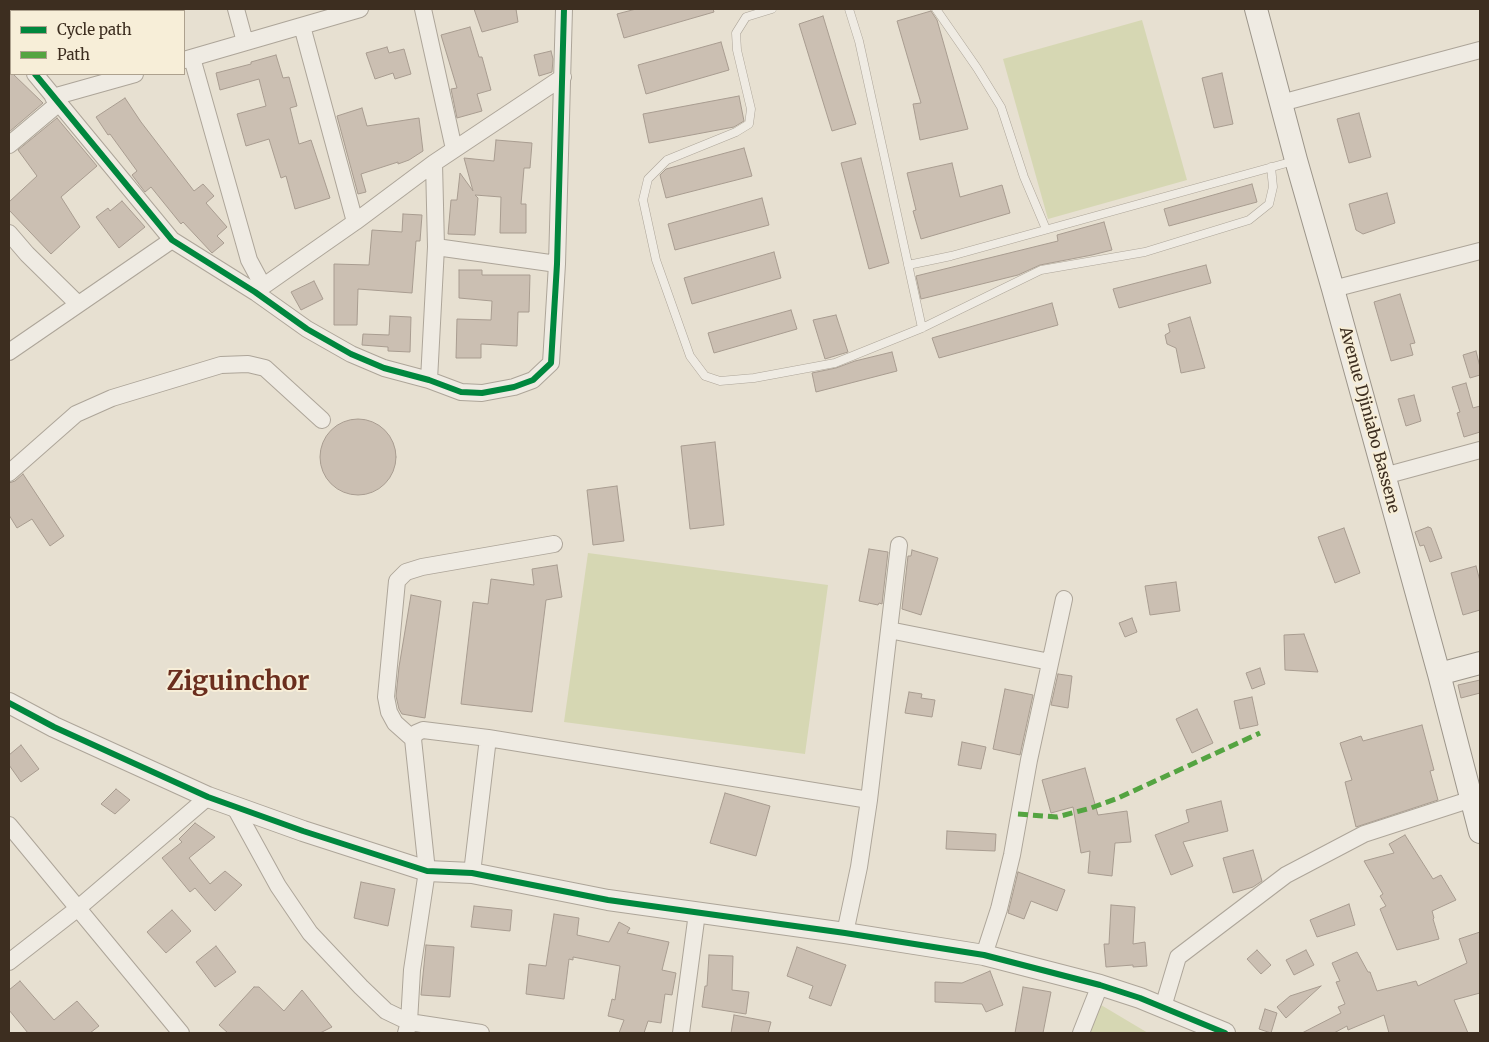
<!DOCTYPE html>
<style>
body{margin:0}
#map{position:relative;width:1489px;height:1042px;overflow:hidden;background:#e7e0d1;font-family:Merriweather,serif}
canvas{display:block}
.frame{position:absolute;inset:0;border:10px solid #3d2e20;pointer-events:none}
.legend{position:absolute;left:10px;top:10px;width:175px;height:65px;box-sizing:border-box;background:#f7eed8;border:1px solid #ada18e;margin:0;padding:6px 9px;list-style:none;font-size:15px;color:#3d2e20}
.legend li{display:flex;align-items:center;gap:10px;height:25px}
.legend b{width:25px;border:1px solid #ada18e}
</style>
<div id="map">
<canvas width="1489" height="1042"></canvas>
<div class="frame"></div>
<ul class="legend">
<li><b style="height:6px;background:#00873e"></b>Cycle path</li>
<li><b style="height:6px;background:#54a441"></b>Path</li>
</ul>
</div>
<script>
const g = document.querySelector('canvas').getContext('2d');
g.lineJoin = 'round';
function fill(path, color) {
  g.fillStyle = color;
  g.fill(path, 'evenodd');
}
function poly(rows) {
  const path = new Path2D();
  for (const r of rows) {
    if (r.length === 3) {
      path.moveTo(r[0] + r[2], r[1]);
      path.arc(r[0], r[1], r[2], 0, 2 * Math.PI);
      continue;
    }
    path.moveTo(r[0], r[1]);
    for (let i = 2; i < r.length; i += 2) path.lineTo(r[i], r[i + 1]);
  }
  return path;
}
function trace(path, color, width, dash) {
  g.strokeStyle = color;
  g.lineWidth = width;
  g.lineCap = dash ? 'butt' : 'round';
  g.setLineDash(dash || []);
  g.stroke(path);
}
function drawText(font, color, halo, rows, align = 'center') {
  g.font = font + ' Merriweather,serif';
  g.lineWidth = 4;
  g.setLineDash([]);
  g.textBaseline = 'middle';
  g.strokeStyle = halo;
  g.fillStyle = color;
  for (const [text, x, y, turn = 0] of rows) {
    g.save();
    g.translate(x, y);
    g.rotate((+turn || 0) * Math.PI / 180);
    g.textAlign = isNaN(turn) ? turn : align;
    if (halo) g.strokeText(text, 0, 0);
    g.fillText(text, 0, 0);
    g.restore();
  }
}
fill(poly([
 [1142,20,1187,180,1048,219,1003,59],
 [588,553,828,585,805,754,564,722],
 [1101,1005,1148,1033,1081,1033]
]), '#d6d7b3');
const building = poly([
 [474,9,516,9,518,22,482,32,474,9],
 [636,9,713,9,714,12,624,38,617,14,636,9],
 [931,11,937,20,968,129,920,140,913,104,921,103,897,21,931,11],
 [823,16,856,124,832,131,799,24,823,16],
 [470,27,479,57,482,57,491,90,477,94,482,111,457,118,451,89,457,88,441,35,470,27],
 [721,42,729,70,646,94,638,65,721,42],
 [387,47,389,53,404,49,411,74,395,79,393,73,375,79,366,53,387,47],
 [551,51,553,59,552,72,539,76,534,55,551,51],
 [276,55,283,78,289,77,297,106,290,108,299,144,311,140,330,198,295,209,286,176,281,178,269,139,246,146,237,114,266,106,259,79,220,90,216,73,251,64,251,62,276,55],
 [9,69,11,74,13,74,43,103,9,132,9,69],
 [1222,73,1233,124,1214,128,1202,78,1222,73],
 [739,96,744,121,734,127,649,143,643,114,739,96],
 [125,98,141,122,194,191,203,184,214,196,206,203,227,227,217,236,224,243,212,253,183,222,181,224,151,187,145,192,132,175,137,171,110,134,108,135,96,117,125,98],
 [362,108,367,126,419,118,423,151,409,160,398,164,398,162,361,174,366,192,358,194,337,116,362,108],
 [1359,113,1371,157,1349,163,1337,119,1359,113],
 [57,118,97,166,61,197,80,227,51,254,9,210,9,202,37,176,18,150,57,118],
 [496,140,532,143,530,168,524,168,521,204,526,204,526,233,500,233,501,197,475,195,478,198,475,235,448,234,451,200,457,200,460,173,473,191,464,158,494,161,496,140],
 [744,148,752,176,666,198,660,175,666,169,744,148],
 [861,158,889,263,869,269,841,163,861,158],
 [952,163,960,197,1002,185,1010,213,921,239,913,211,916,210,907,173,952,163],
 [1252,184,1257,202,1169,226,1164,209,1252,184],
 [1387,193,1395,223,1363,234,1356,230,1349,204,1387,193],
 [762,198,769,225,675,250,668,224,762,198],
 [122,201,145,227,119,248,96,217,108,208,110,211,122,201],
 [403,214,422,215,420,241,416,241,412,293,358,289,357,325,334,325,334,264,369,265,372,230,402,232,403,214],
 [1104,222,1112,250,1092,255,1040,265,1018,275,921,299,916,276,1058,241,1057,235,1104,222],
 [774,252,781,278,692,304,684,278,774,252],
 [1206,265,1211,283,1119,308,1113,289,1206,265],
 [459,270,482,270,482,275,530,275,529,312,518,312,517,346,481,344,481,358,456,358,457,319,491,320,492,301,459,298,459,270],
 [314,281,323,299,301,310,291,292,314,281],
 [1400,294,1415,343,1410,344,1413,355,1391,361,1374,302,1400,294],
 [1052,303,1058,325,939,358,932,338,1052,303],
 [791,310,797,329,714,353,708,333,791,310],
 [836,315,848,352,825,359,813,320,836,315],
 [390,316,411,317,410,352,388,351,388,347,362,345,363,334,389,335,390,316],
 [1190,317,1205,368,1181,373,1176,348,1167,344,1165,335,1170,332,1168,324,1190,317],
 [1476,351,1480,367,1480,375,1470,378,1463,355,1476,351],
 [892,352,897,371,816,392,812,373,836,368,855,361,892,352],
 [1466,383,1473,408,1480,406,1480,432,1464,437,1457,413,1460,412,1452,387,1466,383],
 [1414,395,1421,421,1406,426,1398,399,1414,395],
 [358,457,38],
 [715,442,724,525,690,529,681,446,715,442],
 [23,474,64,536,50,546,32,519,17,528,9,515,9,483,15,481,23,474],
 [617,486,624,541,593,545,587,490,617,486],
 [1428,527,1431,528,1442,558,1430,562,1424,545,1420,546,1415,532,1428,527],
 [1344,528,1360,573,1335,583,1318,537,1344,528],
 [869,549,888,552,882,604,879,603,878,605,859,601,869,549],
 [912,550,938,558,921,615,902,609,908,556,911,556,912,550],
 [557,565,562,597,546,600,532,712,461,704,473,602,488,604,491,579,534,585,532,569,557,565],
 [1476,566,1480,581,1480,610,1463,615,1451,573,1476,566],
 [1176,582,1180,611,1150,615,1145,586,1176,582],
 [411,595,441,601,425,718,402,714,399,709,396,696,399,667,411,595],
 [1132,618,1137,632,1125,637,1119,623,1132,618],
 [1304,634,1318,672,1285,670,1284,635,1304,634],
 [1260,668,1265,684,1252,689,1246,673,1260,668],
 [1058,674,1072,676,1068,708,1051,705,1058,674],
 [1480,680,1480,693,1461,698,1458,685,1480,680],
 [1005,689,1033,695,1020,755,993,749,1005,689],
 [909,692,922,694,921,698,935,700,932,717,905,713,909,692],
 [1252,697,1258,725,1240,729,1234,701,1252,697],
 [1197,709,1213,743,1192,753,1176,719,1197,709],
 [1422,725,1434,770,1430,771,1438,800,1356,827,1345,782,1352,780,1340,743,1361,736,1363,741,1422,725],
 [962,742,986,747,981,769,958,765,962,742],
 [21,745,39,769,21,782,9,765,9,755,21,745],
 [1085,768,1098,815,1127,811,1131,842,1115,843,1112,876,1088,873,1090,851,1081,853,1073,807,1051,813,1042,780,1085,768],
 [116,789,130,800,115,814,101,804,116,789],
 [725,793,770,806,756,856,710,843,725,793],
 [1221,801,1228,831,1183,842,1193,866,1171,875,1155,835,1189,822,1186,810,1221,801],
 [195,823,215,837,189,858,210,884,225,871,242,885,215,911,195,888,190,892,162,858,182,842,179,839,195,823],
 [947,831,996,834,995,851,946,849,947,831],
 [1405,835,1433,879,1441,875,1456,900,1432,911,1434,918,1433,919,1439,939,1397,950,1380,909,1386,906,1380,896,1383,894,1364,861,1394,853,1389,844,1405,835],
 [1253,850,1262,881,1253,887,1233,893,1223,858,1253,850],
 [1018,872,1065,890,1057,911,1031,901,1024,919,1008,913,1018,872],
 [361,882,395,889,388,926,354,918,361,882],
 [1349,904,1355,925,1317,937,1310,920,1349,904],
 [1111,905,1135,907,1133,944,1145,942,1147,966,1133,967,1133,965,1106,967,1104,944,1109,944,1111,905],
 [474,906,512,910,510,931,471,927,474,906],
 [172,910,191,931,166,953,147,932,172,910],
 [554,914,579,918,577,935,609,942,619,922,630,928,627,933,669,942,662,970,676,973,672,995,665,994,661,1023,648,1021,644,1033,619,1033,624,1020,608,1016,612,999,615,1000,620,966,573,957,573,960,569,959,564,999,526,994,529,964,546,966,554,914],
 [1480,932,1480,993,1454,1000,1468,1033,1389,1033,1384,1015,1348,1030,1347,1026,1334,1033,1302,1033,1341,1013,1338,1007,1345,1004,1336,982,1340,981,1332,963,1357,952,1368,972,1370,972,1377,991,1416,981,1418,986,1467,963,1459,939,1480,932],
 [426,945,454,947,450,997,421,995,426,945],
 [216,946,236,972,215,987,196,962,216,946],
 [797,947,846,965,831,1006,809,998,813,986,787,976,797,947],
 [1257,950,1271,965,1261,974,1247,959,1257,950],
 [1306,950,1314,965,1294,975,1286,960,1306,950],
 [709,955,733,956,732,990,749,992,746,1014,702,1007,705,986,707,986,709,955],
 [990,971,1003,1005,986,1012,982,1004,935,1002,935,982,962,983,990,971],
 [20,981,54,1020,77,1001,99,1026,90,1033,28,1033,9,1010,9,990,20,981],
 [1321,986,1286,1018,1277,1007,1290,996,1321,986],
 [254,987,259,987,284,1011,302,990,332,1027,320,1033,228,1033,219,1025,254,987],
 [1023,987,1051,992,1043,1033,1015,1033,1023,987],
 [1265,1009,1277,1013,1271,1033,1259,1029,1265,1009],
 [734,1015,771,1022,768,1033,731,1033,734,1015]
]);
fill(building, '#cbbfb2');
trace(building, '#a89c90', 1);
const service = poly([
 [772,9,746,17,736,33,737,50,751,109,749,124,736,132,667,160,648,179,643,200,656,260,690,356,705,376,720,381,754,378,835,363,922,328,1041,270,1145,252,1249,220,1269,204,1273,187,1271,167],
 [849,9,859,41,922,328],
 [936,9,977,68,1001,107,1024,177,1046,229],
 [908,265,951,256,1294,161]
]);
const minor = poly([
 [236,9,245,42],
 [423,9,454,149],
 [302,26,355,222],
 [9,41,11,44],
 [192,58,249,260,263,286],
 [184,60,360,9],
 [35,74,172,240,255,292,307,329,351,354,384,368,429,380,461,392,482,393,514,387,533,380,551,363,557,264,564,9],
 [53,97,135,74],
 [1281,103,1480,50],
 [9,145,59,103],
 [9,233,27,254,78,304],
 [436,247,557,264],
 [1333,289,1480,251],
 [255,292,355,222,434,163,563,77],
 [9,352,172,240],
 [429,380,436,247,434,163],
 [9,473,76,414,112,398,221,365,248,364,265,368,322,420],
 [1384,476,1480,450],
 [889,630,1050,662],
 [413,739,395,723,389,712,386,697,397,581,406,572,422,567,554,544],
 [234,806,278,886,310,933,361,987,386,1011,409,1022,481,1033],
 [9,825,181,1033],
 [472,873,488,738],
 [845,933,859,867,869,800,899,545],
 [984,955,999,909,1012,855,1029,760,1064,599],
 [9,962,77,909,208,797],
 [1163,1007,1178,957,1286,875,1364,834,1472,799],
 [406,1033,409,1022,412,970,427,871,413,739,416,733,423,730,488,738,869,800],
 [681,1033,697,913],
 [1081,1033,1100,985]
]);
const tertiary = poly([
 [9,703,54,727,208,797,303,831,427,871,472,873,608,900,845,933,984,955,1100,985,1140,998,1225,1033]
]);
const secondary = poly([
 [1256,9,1296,160,1333,289,1439,674,1480,832],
 [1439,674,1480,663]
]);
trace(service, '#ada599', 9);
trace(minor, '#ada599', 18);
trace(tertiary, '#ada599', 22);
trace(secondary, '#9c958a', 24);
trace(service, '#efebe3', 8);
trace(minor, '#efebe3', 16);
trace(tertiary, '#efebe3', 20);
trace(secondary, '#efebe3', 22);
trace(poly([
 [1018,814,1057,817,1091,808,1118,798,1260,733]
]), '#54a441', 5, [10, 5]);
trace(poly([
 [35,74,172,240,255,292,307,329,351,354,384,368,429,380,461,392,482,393,514,387,533,380,551,363,557,264,564,9],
 [9,703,54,727,208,797,303,831,427,871,472,873,608,900,845,933,984,955,1100,985,1140,998,1225,1033]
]), '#00873e', 6);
drawText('16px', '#3d2e20', '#f7eed8', [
 ["Avenue Djiniabo Bassene",1369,420,75]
]);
drawText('bold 26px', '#6b2e1e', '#f7eed8', [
 ["Ziguinchor",238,683]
]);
</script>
